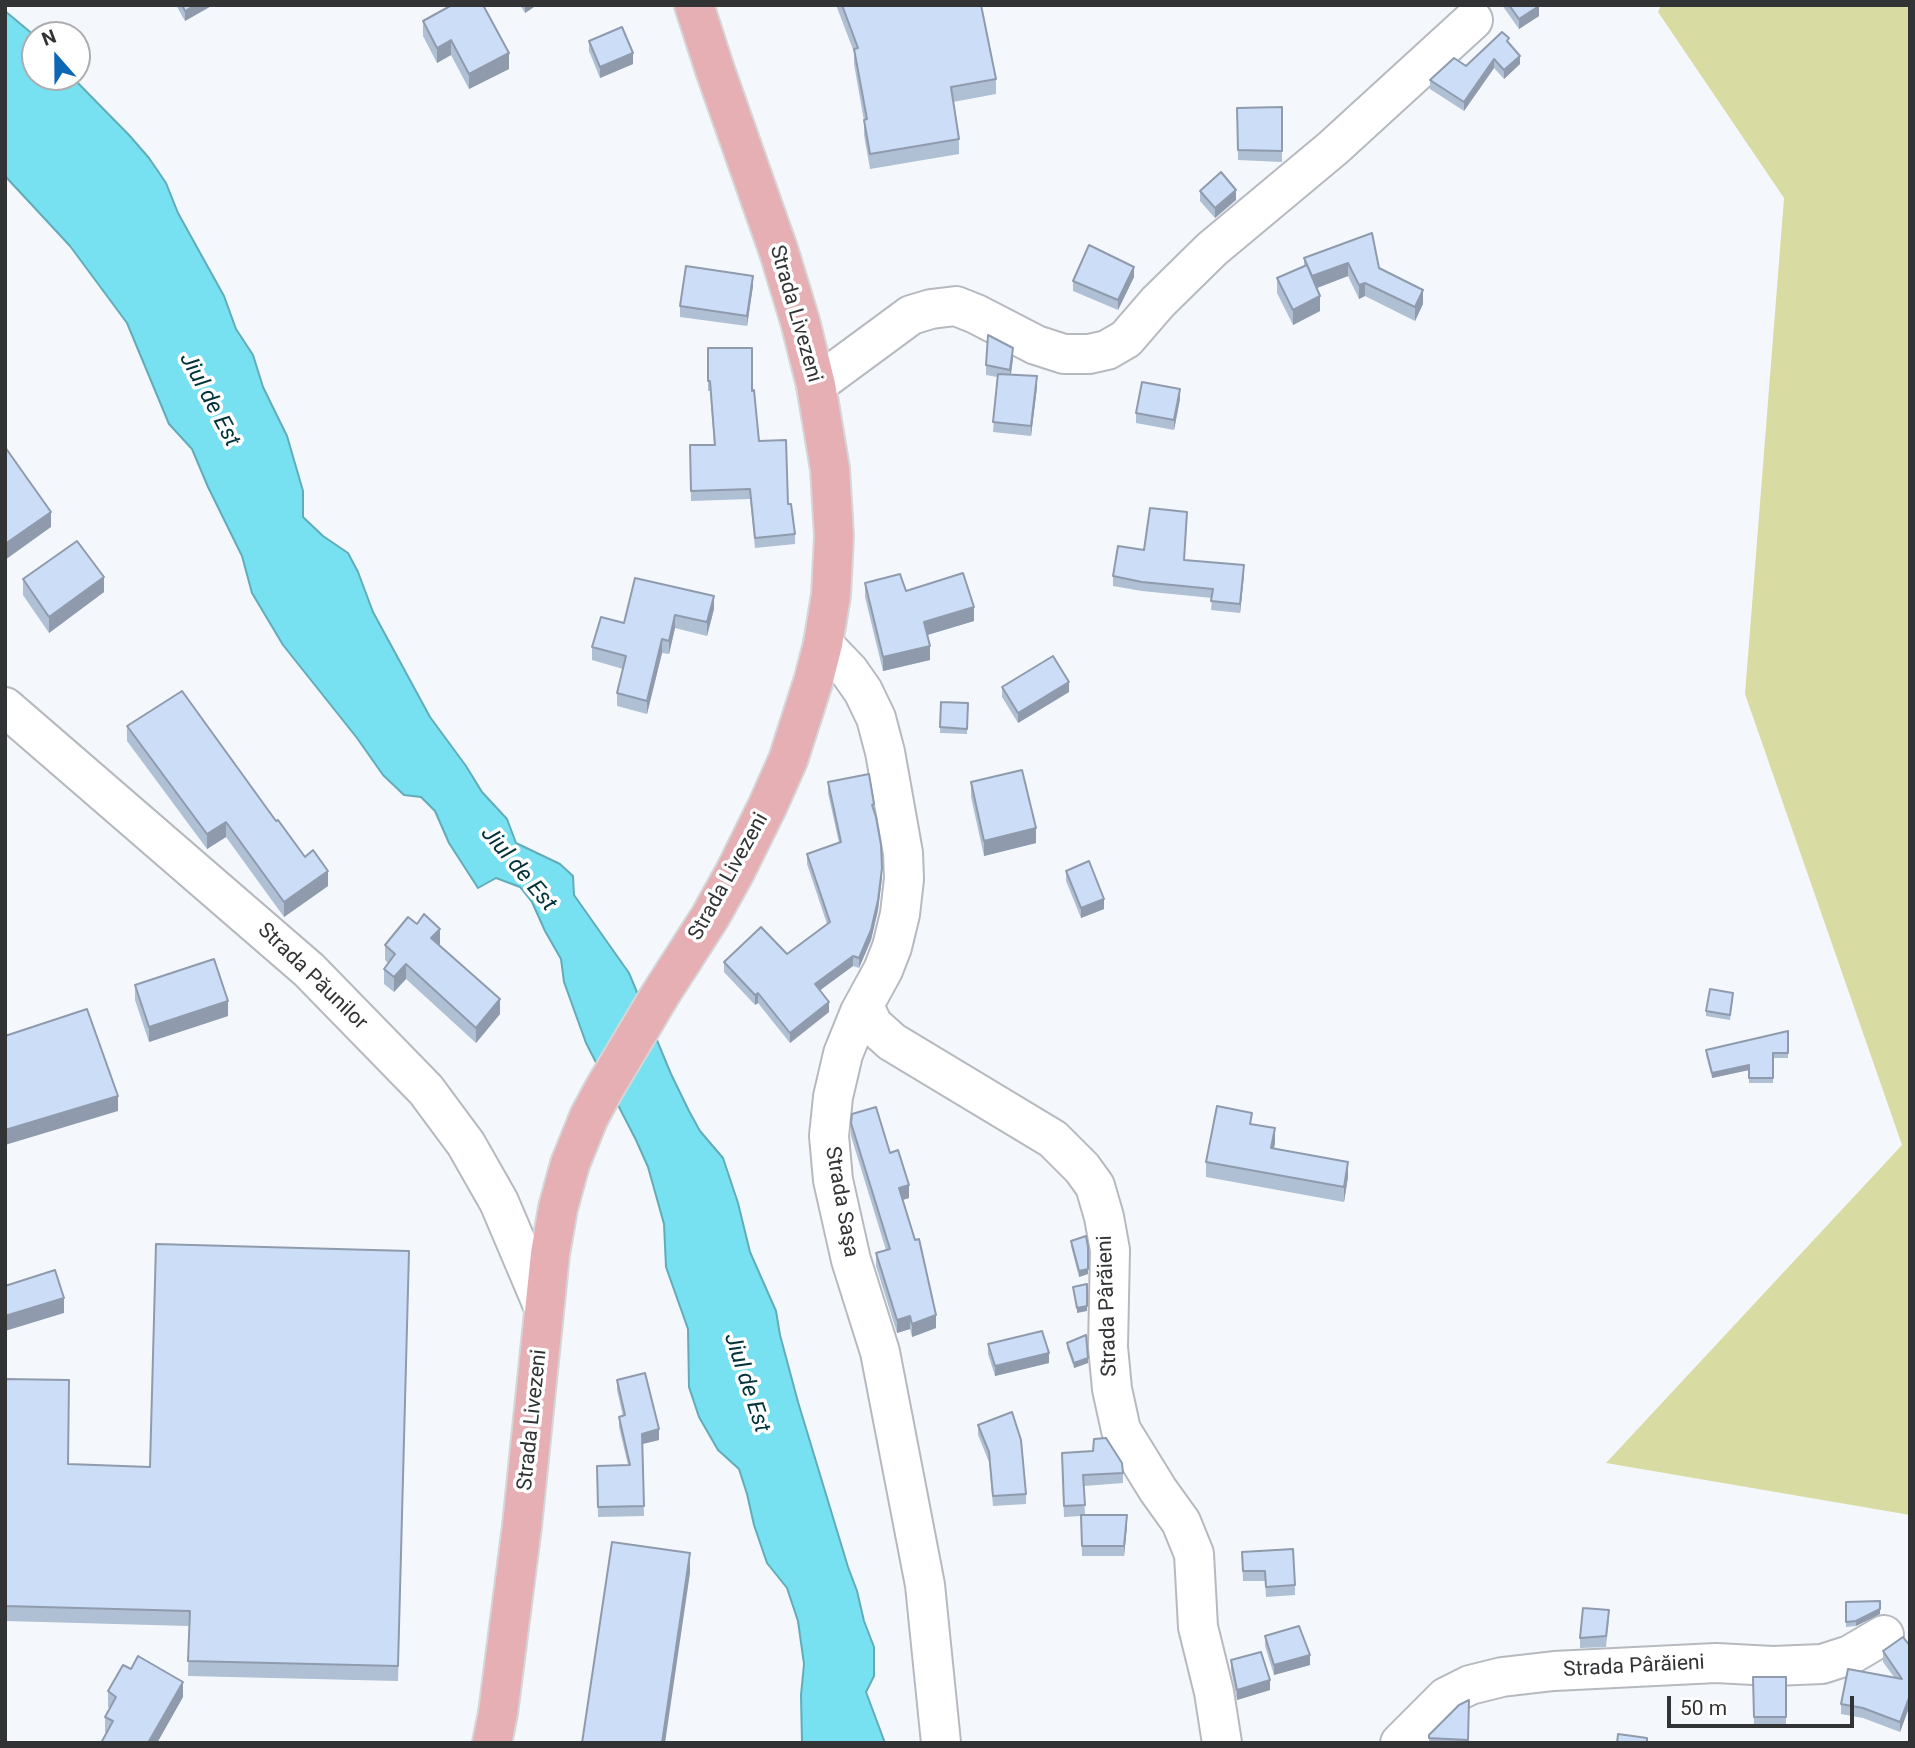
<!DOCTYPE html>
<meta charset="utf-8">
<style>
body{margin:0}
#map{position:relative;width:1915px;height:1748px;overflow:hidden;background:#f4f8fd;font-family:Roboto,sans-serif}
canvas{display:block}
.frame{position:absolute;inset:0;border:7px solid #313335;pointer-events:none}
.north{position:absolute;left:21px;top:21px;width:70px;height:70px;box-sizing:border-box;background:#fff;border:2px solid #adadae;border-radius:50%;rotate:339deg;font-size:19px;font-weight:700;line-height:28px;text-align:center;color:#313335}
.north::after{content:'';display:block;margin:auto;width:24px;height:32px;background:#0c68b5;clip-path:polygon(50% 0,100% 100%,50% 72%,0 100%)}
.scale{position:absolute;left:1667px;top:1696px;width:187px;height:32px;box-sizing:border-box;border:4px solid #313335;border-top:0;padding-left:9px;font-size:21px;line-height:24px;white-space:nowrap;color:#313335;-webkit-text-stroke:5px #fff;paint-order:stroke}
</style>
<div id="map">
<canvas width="1915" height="1748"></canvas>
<div class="frame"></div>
<div class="north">N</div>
<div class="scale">50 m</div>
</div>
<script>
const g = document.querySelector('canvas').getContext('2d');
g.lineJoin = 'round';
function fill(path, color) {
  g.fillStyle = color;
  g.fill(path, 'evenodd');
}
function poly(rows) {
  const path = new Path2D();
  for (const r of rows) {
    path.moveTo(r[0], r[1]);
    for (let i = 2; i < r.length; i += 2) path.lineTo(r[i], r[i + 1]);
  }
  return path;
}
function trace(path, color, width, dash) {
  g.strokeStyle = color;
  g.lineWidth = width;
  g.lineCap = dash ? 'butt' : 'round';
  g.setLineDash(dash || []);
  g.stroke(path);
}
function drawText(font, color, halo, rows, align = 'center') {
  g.font = font + ' Roboto,sans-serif';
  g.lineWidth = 7;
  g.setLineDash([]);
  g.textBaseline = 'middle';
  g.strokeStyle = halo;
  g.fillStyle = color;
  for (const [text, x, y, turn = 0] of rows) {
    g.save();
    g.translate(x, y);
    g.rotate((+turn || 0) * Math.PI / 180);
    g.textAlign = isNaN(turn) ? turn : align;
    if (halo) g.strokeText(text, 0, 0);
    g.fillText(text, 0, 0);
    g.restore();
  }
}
fill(poly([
 [1661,5,1910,5,1910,1515,1606,1463,1902,1145,1745,694,1784,198,1658,12]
]), '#d9dca2');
const water = poly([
 [5,11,35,36,35,77,72,77,129,135,149,158,166,183,178,213,224,296,236,329,253,355,263,387,287,436,303,491,303,517,323,536,348,553,358,572,373,612,430,717,466,766,482,792,507,819,516,843,560,864,573,876,574,895,629,973,671,1074,689,1111,700,1131,723,1158,738,1203,750,1252,776,1311,780,1335,798,1402,848,1567,857,1591,864,1621,874,1647,874,1676,866,1692,885,1743,802,1743,801,1695,804,1664,798,1621,787,1588,767,1563,754,1525,747,1494,739,1469,718,1450,699,1417,689,1387,688,1329,666,1267,664,1224,648,1167,636,1140,586,1043,564,982,561,959,545,931,532,902,520,887,496,878,478,888,449,843,435,811,421,797,404,795,383,775,357,738,283,645,252,593,242,556,208,487,192,449,169,424,127,323,70,246,5,176,5,11]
]);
fill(water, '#77e0f1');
trace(water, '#62acb9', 2);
const minor = poly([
 [816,385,911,315,931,309,956,306,976,314,1036,345,1064,354,1089,354,1107,350,1126,339,1158,302,1212,249,1333,148,1473,20],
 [823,644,849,671,863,691,876,718,885,752,903,853,904,879,900,914,892,947,883,970,860,1012,843,1054,833,1097,829,1136,833,1180,851,1260,880,1352,925,1585,941,1743],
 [5,707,309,970,426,1090,466,1144,499,1202,544,1308],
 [864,1006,873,1025,892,1042,1053,1139,1082,1168,1095,1186,1104,1217,1110,1250,1108,1347,1112,1389,1121,1430,1158,1490,1181,1522,1194,1554,1198,1627,1214,1692,1222,1743],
 [1400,1743,1446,1697,1470,1685,1502,1677,1554,1671,1716,1663,1773,1666,1822,1664,1850,1655,1884,1635]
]);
const major = poly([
 [492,1743,498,1713,522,1526,550,1254,558,1208,570,1164,589,1117,604,1089,660,995,710,917,735,872,768,805,788,760,814,679,823,644,831,595,834,536,830,469,816,385,800,321,779,252,715,70,694,5]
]);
trace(minor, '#b6b9be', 42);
trace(major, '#d6d6d7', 42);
trace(minor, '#fff', 38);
trace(major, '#e6afb4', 38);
fill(poly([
 [176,5,213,5,185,21],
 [520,5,537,5,525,13],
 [836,5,981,5,996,79,996,94,953,102,959,139,959,154,870,169,864,135,864,121,854,64,854,52],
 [1502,5,1538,5,1539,16,1519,29],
 [423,21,509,69,469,89,451,55,437,63,423,36],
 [589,41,633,64,600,78,589,51],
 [1509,43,1520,64,1504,79,1494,68,1464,111,1430,89,1430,80,1466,66],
 [1282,107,1282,162,1238,160,1237,108],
 [1200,191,1236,200,1215,218,1200,201],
 [1372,233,1379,268,1423,304,1415,321,1365,296,1359,299,1348,276,1316,288,1320,311,1293,325,1277,293,1277,278,1304,266,1304,258],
 [1134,277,1118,310,1073,291,1073,281],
 [753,286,747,326,680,317,680,306],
 [708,348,752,391,759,441,788,504,795,534,795,544,755,548,750,499,691,501,690,445,714,445,710,391,708,391],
 [1013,358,1011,375,1037,387,1031,436,993,432,997,377,986,375,986,365],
 [1180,399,1174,430,1136,423,1136,413],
 [1187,522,1184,560,1244,575,1240,613,1211,610,1212,598,1142,591,1113,586,1113,576,1144,550],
 [23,579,104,592,49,633,23,595],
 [865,583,906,591,974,621,927,635,930,660,883,671,865,597],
 [714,609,707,636,675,628,669,654,662,653,647,714,617,706,617,693,623,669,592,660,592,647,624,623],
 [1002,687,1069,692,1018,723,1002,697],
 [941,702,968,703,967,734,940,733],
 [127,726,276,821,328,886,284,917,226,837,207,849,127,741],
 [828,782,874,810,882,878,878,910,871,940,859,968,853,966,820,990,829,1012,790,1043,758,1003,755,1005,724,972,724,962,787,954,827,924,807,864,807,854,839,843,828,793],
 [971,782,1036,843,984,856,971,797],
 [1066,871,1104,909,1081,918,1066,881],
 [440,944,439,945,500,1014,476,1043,406,979,394,992,384,984,384,969,388,963,385,960,385,945],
 [135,985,228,1016,149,1042,135,1000],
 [1733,998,1730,1020,1706,1016,1706,1011],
 [1788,1031,1788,1058,1773,1058,1773,1083,1749,1083,1749,1070,1712,1078,1706,1055,1706,1050],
 [851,1123,890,1153,909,1198,903,1200,936,1328,912,1337,910,1329,897,1333,876,1266,876,1253,886,1250,851,1136],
 [1252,1124,1275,1143,1274,1148,1348,1177,1344,1202,1206,1177,1206,1162],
 [1071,1241,1088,1247,1088,1274,1079,1277,1071,1246],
 [409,1266,398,1681,188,1676,189,1626,5,1621,5,1379,68,1464,150,1467],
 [1067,1343,1088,1363,1074,1368,1067,1348],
 [988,1344,1049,1363,995,1376,988,1354],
 [617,1380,659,1440,643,1444,644,1516,598,1517,597,1466,628,1465,619,1427,619,1417,623,1416,617,1390],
 [978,1425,1026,1494,1026,1504,993,1506,989,1462,978,1435],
 [1062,1453,1123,1473,1123,1483,1084,1486,1085,1515,1127,1526,1124,1556,1082,1556,1081,1516,1064,1517],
 [1242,1552,1295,1585,1295,1595,1266,1597,1265,1581,1243,1581],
 [1846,1602,1880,1614,1856,1626,1846,1627],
 [1609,1620,1606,1647,1580,1648,1580,1638],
 [1265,1636,1310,1665,1274,1675,1265,1646],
 [1910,1646,1910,1705,1900,1732,1863,1718,1841,1714,1841,1704,1894,1677,1883,1662,1883,1651],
 [1231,1660,1270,1690,1237,1700,1231,1670],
 [131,1669,183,1697,157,1743,101,1743,107,1733,105,1732,105,1717,110,1708,108,1707,108,1691],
 [1753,1677,1786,1677,1786,1727,1754,1727],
 [1469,1700,1468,1743,1429,1743,1429,1735]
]), '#afbfd4');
fill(poly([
 [195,5,213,5,185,21,185,11],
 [525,5,537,5,525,13],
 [1539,6,1539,16,1519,29,1519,19],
 [451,40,451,55,437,63,437,48],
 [509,53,509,69,469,89,469,74],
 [633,53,633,64,600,78,600,67],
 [1520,56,1520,64,1504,79,1504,70],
 [1494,59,1494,68,1464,111,1464,102],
 [1236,190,1236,200,1215,218,1215,208],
 [1348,263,1348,276,1312,290,1312,276],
 [1134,267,1134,277,1118,310,1118,300],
 [753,276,753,286,747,326,747,316],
 [1365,283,1365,296,1359,299,1359,285],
 [1423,290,1423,304,1415,321,1415,307],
 [1320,296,1320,311,1293,325,1293,310],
 [1013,348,1013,358,1010,380,1010,370],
 [1037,376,1037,387,1031,436,1031,426],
 [1180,389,1180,399,1174,430,1174,420],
 [51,512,51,527,5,560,5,544],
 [1244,565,1244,575,1240,613,1240,604],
 [104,577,104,592,49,633,49,617],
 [714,596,714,609,707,636,707,622],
 [974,607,974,621,924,636,924,622],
 [675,615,675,628,669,654,669,641],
 [662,639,662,653,647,714,647,701],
 [930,646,930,660,883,671,883,657],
 [1069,682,1069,692,1018,723,1018,713],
 [226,822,226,837,207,849,207,834],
 [1036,828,1036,843,984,856,984,841],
 [882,868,882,878,878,910,871,940,859,968,859,958],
 [328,871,328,886,284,917,284,902],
 [1104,899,1104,909,1081,918,1081,908],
 [440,929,440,944,431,953,431,938],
 [853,956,853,966,815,994,815,984],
 [406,964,406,979,394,992,394,977],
 [758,993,758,1003,755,1005,755,995],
 [500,999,500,1014,476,1043,476,1028],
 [228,1001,228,1016,149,1042,149,1027],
 [829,1002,829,1012,790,1043,790,1033],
 [1749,1065,1749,1070,1712,1078,1712,1073],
 [118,1096,118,1111,5,1145,5,1130],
 [1275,1128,1275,1143,1271,1163,1271,1148],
 [1348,1162,1348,1177,1344,1202,1344,1187],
 [909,1185,909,1198,899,1201,899,1188],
 [1088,1269,1088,1274,1079,1277,1079,1271],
 [64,1298,64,1313,5,1331,5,1316],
 [1087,1306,1087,1311,1077,1313,1077,1308],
 [936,1315,936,1328,912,1337,912,1324],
 [910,1316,910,1329,897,1333,897,1320],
 [1049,1353,1049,1363,995,1376,995,1366],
 [1088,1358,1088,1363,1074,1368,1074,1363],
 [659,1429,659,1440,642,1444,642,1434],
 [1127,1515,1127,1526,1124,1556,1124,1546],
 [690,1553,690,1573,665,1743,662,1743],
 [1880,1609,1880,1614,1856,1626,1856,1621],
 [1310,1655,1310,1665,1274,1675,1274,1665],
 [1270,1680,1270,1690,1237,1700,1237,1690],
 [183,1682,183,1697,157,1743,148,1743],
 [1910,1695,1910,1705,1900,1732,1900,1722]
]), '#8f9bad');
const building = poly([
 [182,5,195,5,185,11,182,5],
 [452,5,483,5,509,53,469,74,451,40,437,48,423,21,452,5],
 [842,5,981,5,996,79,951,87,959,139,870,154,864,120,867,119,854,49,858,48,842,5],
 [1509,5,1538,5,1539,6,1519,19,1509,5],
 [622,27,633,53,600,67,589,41,622,27],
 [1502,32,1509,38,1507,41,1520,56,1504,70,1494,59,1464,102,1430,80,1454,58,1466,66,1502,32],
 [1282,107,1282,151,1238,150,1237,108,1282,107],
 [1221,172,1236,190,1215,208,1200,191,1221,172],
 [1372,233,1379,268,1423,290,1415,307,1365,283,1359,285,1348,263,1312,276,1304,258,1372,233],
 [1089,245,1134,267,1118,300,1073,281,1089,245],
 [1307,265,1320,296,1293,310,1277,278,1307,265],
 [686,266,753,276,747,316,680,306,686,266],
 [988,335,1013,348,1010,370,986,365,988,335],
 [708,348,752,348,752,391,754,390,759,441,786,440,788,504,791,504,795,534,755,538,750,489,691,491,690,445,715,445,710,381,708,381,708,348],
 [998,374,1037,376,1031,426,993,422,998,374],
 [1142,382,1180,389,1174,420,1136,413,1142,382],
 [5,447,51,512,5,544,5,447],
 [1150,508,1187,512,1184,560,1244,565,1240,604,1211,601,1213,589,1142,582,1113,576,1118,546,1144,550,1150,508],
 [77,541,104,577,49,617,23,579,77,541],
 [963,573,974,607,924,622,930,646,883,657,865,583,900,574,906,591,963,573],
 [635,578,714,596,707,622,675,615,669,641,662,639,647,701,617,693,626,656,592,647,601,617,624,623,635,578],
 [1053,656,1069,682,1018,713,1002,687,1053,656],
 [182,691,276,821,278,820,305,857,313,850,328,871,284,902,226,822,207,834,127,726,182,691],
 [941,702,968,703,967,729,940,727,941,702],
 [1022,770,1036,828,984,841,971,782,1022,770],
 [869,774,874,804,872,805,876,817,881,845,882,868,878,900,871,930,859,958,853,956,815,984,829,1002,790,1033,758,993,755,995,724,962,761,927,787,954,830,922,807,854,841,842,828,782,869,774],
 [1089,861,1104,899,1081,908,1066,871,1089,861],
 [424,914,440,929,431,938,500,999,476,1028,406,964,394,977,384,969,395,954,385,945,408,917,417,924,424,914],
 [214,959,228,1001,149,1027,135,985,214,959],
 [1710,989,1733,993,1730,1015,1706,1011,1710,989],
 [87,1009,118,1096,5,1130,5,1036,87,1009],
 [1788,1031,1788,1053,1773,1053,1773,1078,1749,1078,1749,1065,1712,1073,1706,1050,1788,1031],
 [1217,1106,1252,1113,1250,1124,1275,1128,1271,1148,1348,1162,1344,1187,1206,1162,1217,1106],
 [876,1107,890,1153,898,1150,909,1185,899,1188,915,1240,919,1239,936,1315,912,1324,910,1316,897,1320,876,1253,890,1249,851,1123,852,1114,876,1107],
 [1086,1236,1088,1247,1088,1269,1079,1271,1071,1241,1086,1236],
 [156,1244,409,1251,398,1666,188,1661,190,1611,5,1606,5,1379,69,1380,68,1464,150,1467,156,1244],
 [55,1270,64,1298,5,1316,5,1286,55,1270],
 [1087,1284,1087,1306,1077,1308,1073,1287,1087,1284],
 [1042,1331,1049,1353,995,1366,988,1344,1042,1331],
 [1086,1335,1088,1358,1074,1363,1067,1343,1086,1335],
 [645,1373,659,1429,642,1434,644,1506,598,1507,597,1466,630,1465,619,1417,625,1415,617,1380,645,1373],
 [1012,1412,1021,1440,1026,1494,993,1496,989,1452,978,1425,1012,1412],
 [1106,1438,1122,1463,1123,1473,1083,1475,1085,1505,1064,1506,1062,1453,1093,1451,1094,1439,1106,1438],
 [1081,1515,1127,1515,1124,1546,1082,1546,1081,1515],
 [612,1542,690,1553,662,1743,582,1743,612,1542],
 [1293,1549,1295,1585,1266,1587,1265,1571,1243,1571,1242,1552,1293,1549],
 [1880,1601,1880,1609,1856,1621,1846,1622,1846,1602,1880,1601],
 [1583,1608,1609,1610,1606,1636,1580,1638,1583,1608],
 [1299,1626,1310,1655,1274,1665,1265,1636,1299,1626],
 [1903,1637,1910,1646,1910,1695,1900,1722,1863,1708,1841,1704,1848,1669,1902,1679,1883,1651,1903,1637],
 [1261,1652,1270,1680,1237,1690,1231,1660,1261,1652],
 [138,1656,183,1682,148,1743,101,1743,113,1721,105,1717,116,1697,108,1691,123,1665,131,1669,138,1656],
 [1753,1677,1786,1677,1786,1717,1754,1717,1753,1677],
 [1469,1700,1468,1740,1429,1738,1429,1735,1459,1705,1469,1700],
 [1618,1734,1647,1738,1647,1743,1617,1743,1618,1734]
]);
fill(building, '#ccdef7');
trace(building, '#8f9bad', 2);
drawText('21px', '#313335', '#fff', [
 ["Strada Livezeni",795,314,74],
 ["Strada Livezeni",729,877,-61],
 ["Strada Păunilor",312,977,44],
 ["Strada Saşa",841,1202,80],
 ["Strada Pârăieni",1108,1306,-92],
 ["Strada Livezeni",533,1420,-84],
 ["Strada Pârăieni",1634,1667,-3]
]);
drawText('italic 23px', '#00323a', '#fff', [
 ["Jiul de Est",209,400,62],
 ["Jiul de Est",518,869,50],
 ["Jiul de Est",746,1383,72]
]);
</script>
